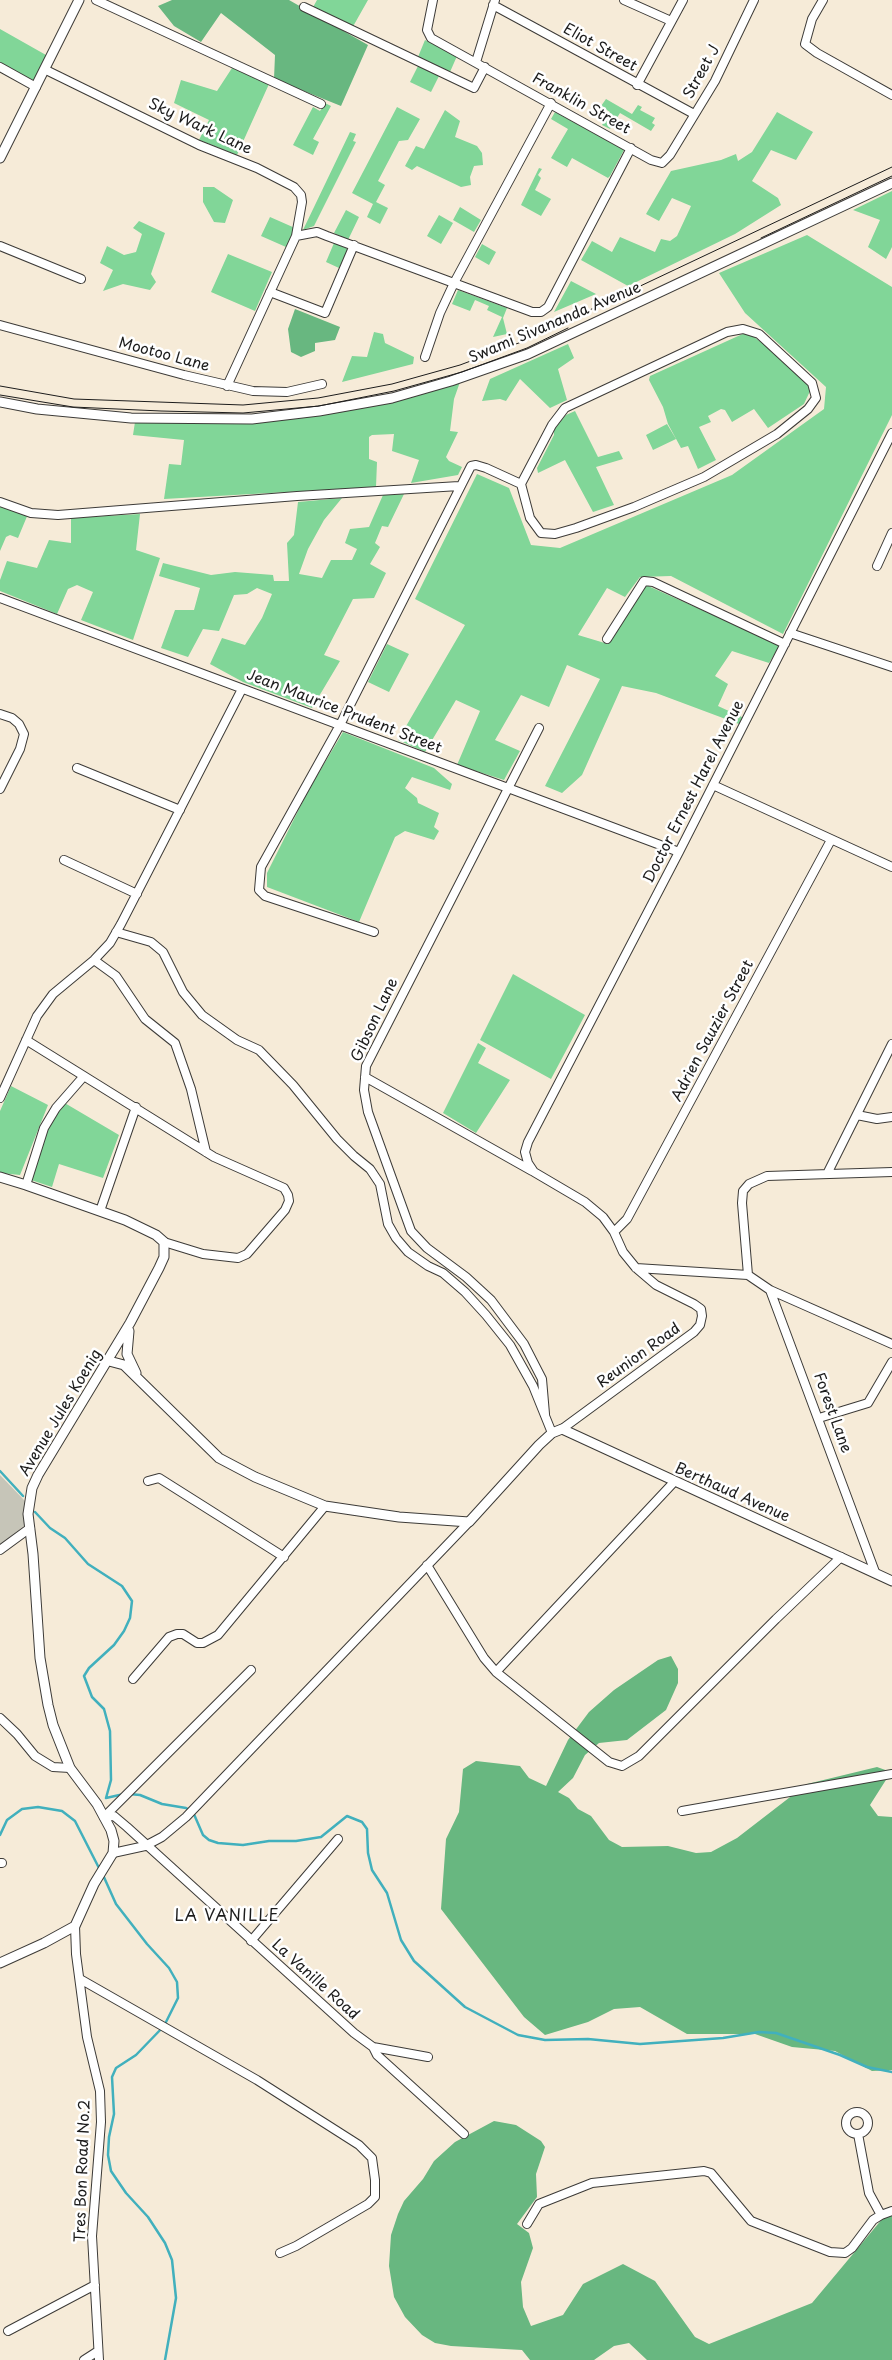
<!DOCTYPE html>
<style>
body{margin:0}
canvas{display:block;background:#f6ebd8}
</style>
<canvas width="892" height="2360"></canvas>
<script>
const g = document.querySelector('canvas').getContext('2d');
g.lineJoin = 'round';
function fill(path, color) {
  g.fillStyle = color;
  g.fill(path, 'evenodd');
}
function poly(rows) {
  const path = new Path2D();
  for (const r of rows) {
    if (r.length === 3) {
      path.moveTo(r[0] + r[2], r[1]);
      path.arc(r[0], r[1], r[2], 0, 2 * Math.PI);
      continue;
    }
    path.moveTo(r[0], r[1]);
    for (let i = 2; i < r.length; i += 2) path.lineTo(r[i], r[i + 1]);
  }
  return path;
}
function trace(path, color, width, dash) {
  g.strokeStyle = color;
  g.lineWidth = width;
  g.lineCap = dash ? 'butt' : 'round';
  g.setLineDash(dash || []);
  g.stroke(path);
}
function drawText(font, color, halo, rows, align = 'center') {
  g.font = font + ' "Playpen Sans",sans-serif';
  g.lineWidth = 5;
  g.setLineDash([]);
  g.textBaseline = 'middle';
  g.strokeStyle = halo;
  g.fillStyle = color;
  for (const [text, x, y, turn = 0] of rows) {
    g.save();
    g.translate(x, y);
    g.rotate((+turn || 0) * Math.PI / 180);
    g.textAlign = isNaN(turn) ? turn : align;
    if (halo) g.strokeText(text, 0, 0);
    g.fillText(text, 0, 0);
    g.restore();
  }
}
fill(poly([
 [0,1475,25,1501,25,1525,0,1545]
]), '#c6c5b8');
fill(poly([
 [317,0,368,0,351,30,312,9],
 [0,29,46,55,47,58,33,82,0,64],
 [425,40,457,56,450,72,418,57],
 [418,66,439,76,431,92,410,82],
 [232,68,269,84,237,155,199,140,209,120,174,103,181,80,217,91],
 [606,99,632,114,638,105,642,107,640,110,655,118,652,123,655,125,651,131,620,113,610,129,602,125,610,112,601,106],
 [325,103,331,106,313,139,319,142,313,155,293,145,313,107,320,111],
 [397,107,420,119,408,140,399,141,378,181,385,185,376,202,388,208,380,224,367,217,373,204,352,193],
 [445,110,460,121,455,137,477,146,482,153,483,165,474,166,470,177,471,185,461,187,417,166,412,170,405,166,416,146,424,149],
 [555,112,624,150,610,176,608,178,572,158,567,167,551,158,568,129,551,119],
 [777,112,813,132,796,160,771,150,752,181,778,198,781,205,735,234,628,286,581,260,592,241,612,252,620,237,655,252,661,239,670,241,677,236,691,206,672,198,659,221,646,214,671,171,721,160,736,154,738,161,752,152],
 [350,132,356,134,353,141,356,142,314,226,303,230],
 [539,168,542,169,538,175,541,178,535,190,551,199,541,216,521,205],
 [203,187,214,187,233,200,225,223,214,222,203,202],
 [892,191,892,247,886,259,868,247,880,220,853,210],
 [460,207,481,220,474,232,453,220],
 [346,210,359,217,348,240,334,233],
 [439,215,453,223,441,244,427,236],
 [270,217,295,228,286,247,261,236],
 [139,221,165,233,151,274,156,282,150,290,123,284,103,291,113,270,100,263,107,246,124,255,136,252,142,234,133,228],
 [807,235,892,287,892,415,783,634,671,576,640,577,625,597,607,588,578,635,608,644,646,585,780,645,769,663,732,651,715,676,728,684,718,706,744,718,739,724,656,693,622,686,582,775,562,793,545,786,600,679,567,665,549,707,521,695,495,740,520,751,504,780,457,765,480,711,456,700,425,752,398,740,465,625,415,599,477,474,509,488,531,545,560,548,732,475,824,409,826,387,745,313,719,273],
 [334,243,348,249,339,268,326,262],
 [482,244,496,252,489,265,475,257],
 [228,254,272,272,255,311,211,292],
 [571,281,596,294,554,312],
 [458,290,507,308,503,318,507,334,493,337,502,317,487,310,489,306,475,300,470,311,452,304],
 [374,332,383,334,385,343,414,357,413,364,342,382,352,356,367,357],
 [747,332,783,358,807,383,810,391,804,404,768,428,754,409,732,422,725,410,721,409,708,416,711,422,699,427,716,460,698,469,688,446,681,448,668,424,663,407,649,380,650,376],
 [568,344,574,358,558,369,567,400,550,408,520,379,506,401,500,399,482,401,490,379],
 [460,382,454,399,450,431,458,432,446,457,449,461,462,467,458,475,411,483,419,460,392,451,394,434,372,435,369,437,369,459,377,462,376,487,164,499,169,464,181,465,184,440,133,435,135,422,235,422,331,414],
 [575,411,598,457,619,451,623,459,596,467,614,505,593,512,565,460,538,473,537,468,554,435,554,429,566,415],
 [667,424,676,439,653,450,646,435],
 [404,494,388,527,382,526,375,543,380,547,370,564,386,573,374,598,353,599,324,655,340,661,312,708,243,682,210,664,222,638,245,645,262,618,272,594,257,588,247,594,234,595,219,631,203,629,188,657,161,648,175,610,194,610,200,588,159,576,163,563,211,575,235,572,273,575,274,581,289,581,287,543,294,535,298,502,342,498,324,520,308,549,299,574,322,578,331,560,352,560,357,549,345,543,350,529,369,527,383,495],
 [0,504,28,514,18,538,10,535,6,537,0,551],
 [140,514,136,550,160,558,133,640,81,620,93,592,77,585,68,589,57,614,0,591,0,580,7,561,37,568,49,540,71,543,71,518],
 [387,644,409,654,389,692,368,682],
 [343,732,434,768,452,784,450,790,412,777,405,788,417,798,418,803,439,813,434,827,439,831,434,840,405,831,395,837,359,922,267,887,267,873,308,791],
 [513,974,585,1015,551,1079,480,1040],
 [478,1043,486,1048,478,1063,510,1080,476,1133,443,1113],
 [11,1086,48,1105,20,1175,0,1173,0,1111],
 [63,1102,119,1135,103,1178,59,1164,52,1187,31,1180,48,1126]
]), '#81d698');
fill(poly([
 [172,0,289,0,368,45,341,106,274,79,275,55,221,13,201,42,174,26,158,6],
 [295,309,340,327,335,340,315,343,315,351,301,357,291,352,288,329],
 [671,1656,678,1669,678,1683,666,1710,627,1740,599,1743,585,1755,573,1778,558,1792,569,1798,578,1809,591,1816,609,1840,622,1847,668,1846,696,1853,711,1852,737,1838,807,1784,877,1767,891,1772,870,1805,878,1816,892,1817,892,2070,872,2071,835,2051,792,2047,755,2034,687,2034,640,2007,614,2009,588,2022,545,2035,524,2017,441,1909,446,1839,459,1812,463,1769,476,1761,520,1766,529,1778,546,1786,568,1740,589,1712,614,1690,658,1660],
 [494,2121,516,2125,541,2141,545,2147,536,2174,537,2197,517,2224,529,2233,533,2248,521,2282,523,2307,531,2326,563,2315,583,2284,623,2264,655,2281,695,2337,709,2344,812,2303,888,2212,892,2215,892,2360,647,2360,629,2343,614,2346,594,2360,530,2360,522,2350,451,2346,435,2343,422,2335,405,2317,394,2297,389,2266,391,2235,398,2214,404,2201,423,2179,434,2161,455,2142]
]), '#68b780');
trace(poly([
 [0,1471,23,1496],
 [35,1512,50,1528,65,1538,88,1564,122,1586,132,1601,130,1618,124,1631,114,1645,89,1668,84,1676,92,1697,104,1709,110,1731,111,1780,106,1798],
 [129,1794,140,1795,162,1804,186,1808,193,1812,203,1835,209,1840,218,1843,243,1845,269,1841,296,1841,321,1837,347,1816,362,1822,367,1829,368,1853,372,1870,387,1893,401,1940,414,1961,465,2007,518,2035,545,2040,588,2039,640,2044,723,2038,759,2032,776,2033,840,2055,867,2067,892,2072],
 [106,1798,124,1794],
 [0,1835,7,1820,22,1809,38,1807,62,1811,75,1821,100,1870],
 [103,1875,116,1904,147,1944,169,1968,177,1982,178,1998,164,2026,136,2055,116,2068,112,2077,114,2114,109,2137,108,2155,111,2171,126,2193,148,2217,165,2243,172,2260,176,2298,165,2360]
]), '#41b0bd', 2.5);
const minor = poly([
 [96,0,321,104],
 [433,0,427,30,431,38,651,160,662,163,670,155,715,81,754,0],
 [624,0,671,21],
 [823,0,812,19,805,44,817,53,892,95],
 [493,5,694,114],
 [304,7,474,88,485,67],
 [476,62,495,0],
 [0,67,36,87],
 [46,70,199,145,257,168,294,187,301,195,302,202,296,236],
 [637,85,683,0],
 [0,246,81,279],
 [270,292,325,313,354,245],
 [0,325,184,375,253,391,287,392,322,384],
 [425,357,440,313,454,283,551,103],
 [227,386,296,236,317,232,327,236,532,312,541,312,548,307,631,148],
 [0,502,31,513,58,515,297,496,459,486],
 [877,566,892,533],
 [0,598,679,852],
 [790,633,892,667],
 [607,639,644,581,653,582,785,644],
 [0,714,12,718,19,724,24,734,20,749,0,789],
 [539,728,366,1066,364,1090,368,1112,411,1231,427,1248,466,1277,491,1300,524,1344,542,1379,545,1414],
 [77,768,180,810],
 [713,785,892,867],
 [64,860,137,894],
 [116,932,151,942,163,952,183,992,202,1015,237,1040,259,1050,293,1085,337,1139,354,1156,370,1169,380,1184,388,1224,396,1238,408,1252,428,1266,443,1273,465,1292,486,1315,510,1345,533,1386,552,1433],
 [374,932,265,896,259,890,261,867,340,725,471,466,476,465,486,468,521,484,552,425,565,408,727,332,743,329,759,334,812,383,816,398,808,409,777,434,704,477,634,507,576,528,555,534,541,533,530,518,521,484],
 [94,960,116,976,145,1019,175,1043,191,1089,206,1152],
 [26,1040,214,1157,284,1188,288,1195,289,1201,285,1210,247,1254,238,1258,203,1254,164,1242],
 [365,1077,532,1171],
 [0,1098,37,1016,53,994,94,960,110,943,121,924,242,689],
 [857,1115,877,1119,892,1117],
 [828,1172,892,1044],
 [26,1185,44,1128,56,1108,84,1076],
 [100,1211,136,1107],
 [614,1232,627,1219,831,840],
 [636,1268,748,1275,742,1203,743,1191,749,1184,767,1176,892,1172],
 [748,1275,770,1290,875,1572],
 [770,1290,892,1344],
 [819,1418,868,1403,892,1362],
 [562,1429,694,1332,700,1325,702,1316,701,1309,694,1304,656,1285,636,1268,623,1252,614,1232,603,1217,585,1202,534,1172,528,1163,525,1152,528,1142,679,852,892,433],
 [148,1481,159,1478,284,1557],
 [0,1550,30,1528],
 [427,1565,484,1658,496,1672,609,1762,622,1766,639,1756,776,1619,841,1557],
 [496,1672,674,1482],
 [133,1679,169,1637,177,1634,183,1634,197,1643,203,1643,218,1635,325,1506],
 [0,1718,17,1734,35,1756,53,1767,70,1768],
 [682,1811,892,1774],
 [104,1817,114,1816,127,1827,354,2033,373,2047,428,2057],
 [104,1817,251,1670],
 [113,1853,145,1846,162,1837,186,1817,469,1522],
 [0,1863,2,1863],
 [75,1926,76,1954,87,2037,100,2091,101,2122,92,2236,99,2360],
 [251,1941,338,1839],
 [80,1979,257,2080,359,2145,372,2158,375,2180,375,2197,368,2204,296,2246,280,2253],
 [373,2047,377,2055,464,2134],
 [857,2123,11],
 [858,2134,869,2193,881,2215],
 [527,2224,539,2204,592,2183,704,2171,711,2173,751,2221,830,2252,845,2253,852,2248,873,2220,881,2215,892,2211],
 [8,2331,95,2285],
 [84,2360,98,2351]
]);
const tertiary = poly([
 [0,158,79,0],
 [0,402,37,409,131,418,252,419,319,411,392,398,451,381,528,354,892,183],
 [0,1177,26,1185,125,1220,156,1235,164,1242,164,1257,159,1268,130,1323,38,1475,32,1488,28,1514,33,1554,40,1658,48,1705,53,1725,70,1768,97,1804,111,1830,114,1841,113,1853,94,1884,75,1926,44,1943,0,1963],
 [129,1331,127,1354,136,1373],
 [109,1361,124,1365,219,1458,255,1477,325,1506,399,1517,469,1522,539,1445,552,1433,562,1429,892,1581]
]);
trace(minor, '#3d3b38', 10);
trace(tertiary, '#3d3b38', 11);
trace(minor, '#fff', 8);
trace(tertiary, '#fff', 9);
trace(poly([
 [761,238,892,176],
 [0,386,74,399,243,405,318,398,392,384,460,365,524,341,892,167],
 [0,395,73,407,161,411,243,413,319,406,394,391,462,372,527,348,568,328]
]), '#1c1c1c', 1);
drawText('15px', '#1c1c1c', '#fff', [
 ["Eliot Street",600,48,29],
 ["Street J",702,72,-61],
 ["Franklin Street",581,104,29],
 ["Sky Wark Lane",200,127,25],
 ["Swami Sivananda Avenue",555,323,-23],
 ["Mootoo Lane",164,355,15],
 ["Jean Maurice Prudent Street",344,712,21],
 ["Doctor Ernest Harel Avenue",694,792,-63],
 ["Gibson Lane",375,1020,-65],
 ["Adrien Sauzier Street",713,1031,-62],
 ["Reunion Road",639,1356,-36],
 ["Avenue Jules Koenig",61,1413,-59],
 ["Forest Lane",832,1413,70],
 ["Berthaud Avenue",732,1493,24],
 ["La Vanille Road",315,1980,42],
 ["Tres Bon Road No.2",83,2171,-88]
]);
g.letterSpacing = '1px';
drawText('16px', '#1c1c1c', '#fff', [
 ["LA VANILLE",227,1917]
]);
g.letterSpacing = '0px';
</script>
